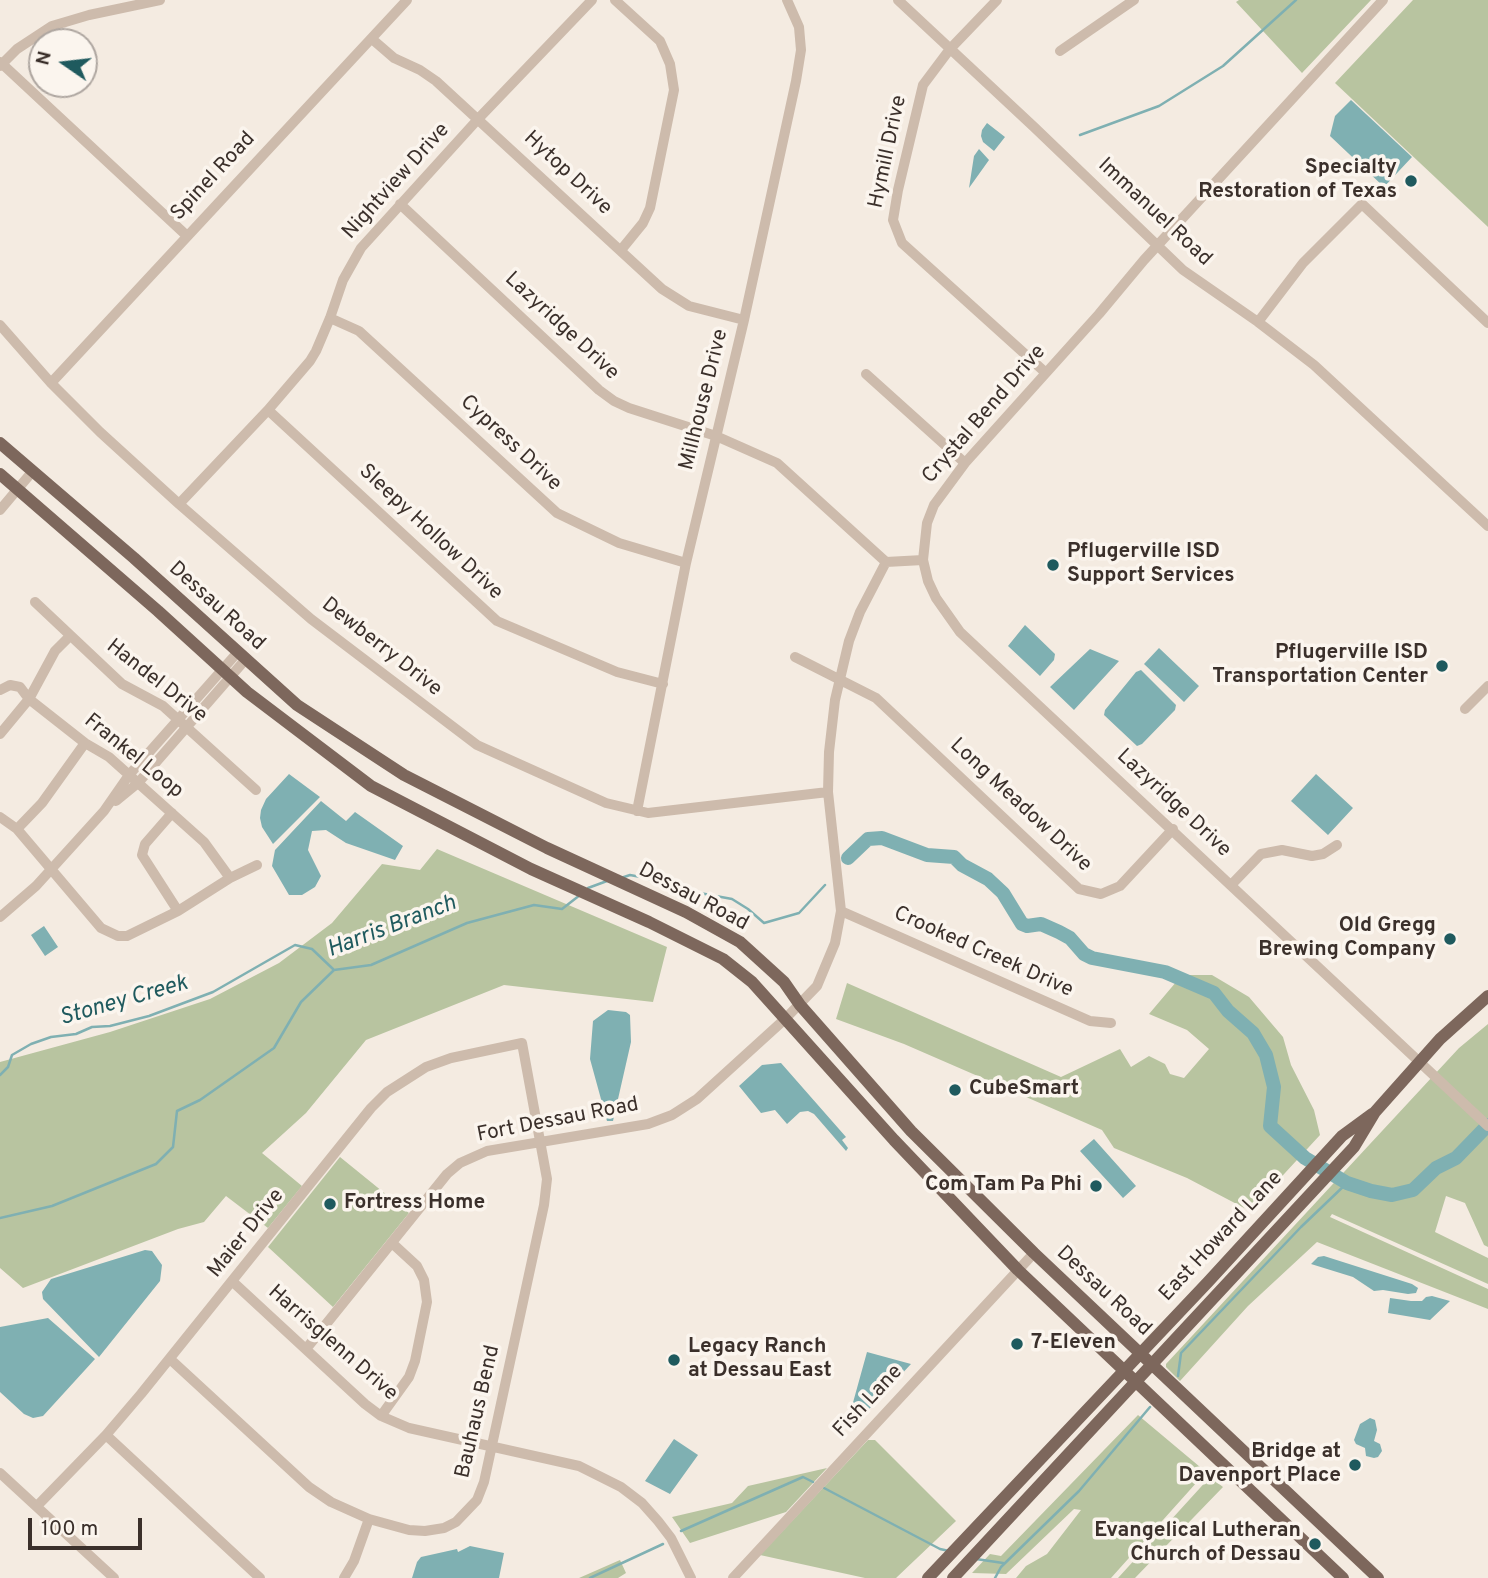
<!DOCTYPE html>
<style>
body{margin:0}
#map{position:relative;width:1488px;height:1578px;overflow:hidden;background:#f4ebe1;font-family:Overpass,sans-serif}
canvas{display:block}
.north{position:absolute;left:28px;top:28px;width:70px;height:70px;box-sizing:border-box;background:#fbf5ee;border:2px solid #aea6a0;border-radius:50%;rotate:284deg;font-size:19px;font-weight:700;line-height:28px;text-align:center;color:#3b302b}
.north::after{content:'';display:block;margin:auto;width:24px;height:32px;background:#1f5a5e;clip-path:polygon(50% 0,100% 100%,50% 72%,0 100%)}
.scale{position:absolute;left:28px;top:1518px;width:114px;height:32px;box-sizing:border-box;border:4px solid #3b302b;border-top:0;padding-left:9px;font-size:21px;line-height:24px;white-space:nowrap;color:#3b302b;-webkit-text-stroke:5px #fbf5ee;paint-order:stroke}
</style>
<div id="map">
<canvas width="1488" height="1578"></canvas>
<div class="north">N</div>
<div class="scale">100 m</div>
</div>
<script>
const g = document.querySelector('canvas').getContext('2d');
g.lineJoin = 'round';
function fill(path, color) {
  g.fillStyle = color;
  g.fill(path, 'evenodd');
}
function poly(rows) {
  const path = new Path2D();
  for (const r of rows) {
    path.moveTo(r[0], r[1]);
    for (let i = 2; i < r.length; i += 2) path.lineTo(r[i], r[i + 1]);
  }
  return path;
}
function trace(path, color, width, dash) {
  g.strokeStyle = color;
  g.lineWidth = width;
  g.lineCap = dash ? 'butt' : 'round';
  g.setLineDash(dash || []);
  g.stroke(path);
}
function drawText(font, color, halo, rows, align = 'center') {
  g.font = font + ' Overpass,sans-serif';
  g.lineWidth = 7;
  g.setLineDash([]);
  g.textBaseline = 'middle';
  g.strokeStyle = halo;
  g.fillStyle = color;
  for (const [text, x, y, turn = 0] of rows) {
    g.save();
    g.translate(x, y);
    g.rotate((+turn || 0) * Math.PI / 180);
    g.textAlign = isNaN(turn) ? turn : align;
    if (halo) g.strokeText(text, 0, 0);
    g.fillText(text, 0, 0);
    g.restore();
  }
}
fill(poly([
 [1239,0,1371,0,1302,73,1236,2],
 [1413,0,1488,0,1488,227,1335,83],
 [437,849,667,947,653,1002,504,985,366,1040,306,1113,262,1153,302,1186,268,1228,226,1196,204,1222,178,1229,23,1288,0,1268,0,1062,110,1032,210,999,279,963,332,923,382,864,420,870],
 [1182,975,1212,975,1249,997,1283,1037,1291,1065,1314,1110,1320,1135,1250,1211,1187,1178,1114,1148,1102,1130,904,1044,836,1019,847,983,1061,1077,1120,1049,1131,1067,1149,1056,1165,1064,1170,1074,1184,1078,1209,1049,1187,1030,1149,1014],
 [1488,1024,1488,1247,1484,1245,1465,1203,1446,1196,1435,1232,1488,1258,1488,1284,1332,1214,1330,1217,1488,1289,1488,1309,1317,1242,1248,1306,1180,1381,1166,1367,1166,1364,1459,1048],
 [340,1157,409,1213,333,1307,268,1247],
 [1138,1415,1206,1472,1111,1578,1016,1578,1026,1566,1047,1554,1081,1510,1074,1509,1006,1574,972,1573,990,1554,1001,1556],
 [868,1440,875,1440,956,1521,896,1578,865,1578,760,1555],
 [827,1468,786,1512,690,1543,672,1517,732,1503,748,1486],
 [1210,1477,1223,1487,1135,1578,1118,1578],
 [620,1560,626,1573,618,1578,579,1578]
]), '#b8c4a0');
fill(poly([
 [1351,100,1412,157,1384,187,1330,136,1335,116],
 [987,123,1005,137,994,151,983,142,981,136,982,130],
 [979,149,989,160,969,188,974,156],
 [1025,625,1055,654,1054,660,1040,676,1008,646],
 [1159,648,1199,686,1184,702,1144,664],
 [1090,649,1119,661,1074,710,1050,687],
 [1141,670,1176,705,1175,710,1142,744,1137,746,1104,715,1105,710,1136,672],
 [289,774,320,797,273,844,262,827,260,818,261,810,266,799],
 [1316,774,1353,808,1328,835,1291,801],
 [321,801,346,821,355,812,403,846,395,860,346,843,326,830,312,831,308,850,321,876,315,887,302,895,289,895,272,866,275,850],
 [44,926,58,947,45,956,31,935],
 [608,1010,626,1012,630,1015,631,1042,613,1121,607,1121,590,1059,593,1021],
 [781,1063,846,1137,842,1140,848,1148,846,1151,814,1114,808,1111,800,1112,787,1124,775,1110,761,1113,739,1086,762,1065],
 [1094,1139,1136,1186,1123,1198,1080,1151],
 [145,1250,152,1251,162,1265,160,1281,99,1357,43,1299,42,1292,51,1279],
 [1324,1256,1412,1284,1418,1288,1416,1293,1408,1294,1383,1290,1374,1291,1353,1277,1311,1264,1318,1257],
 [1432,1296,1450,1301,1430,1320,1388,1313,1390,1298,1411,1301,1422,1301,1426,1297],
 [48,1318,95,1359,43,1416,33,1418,24,1414,0,1392,0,1327],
 [867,1352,911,1364,858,1421,849,1417],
 [1370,1418,1375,1420,1377,1430,1374,1441,1380,1444,1382,1451,1378,1457,1374,1458,1366,1456,1365,1448,1356,1444,1354,1440,1360,1424],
 [674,1439,698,1455,670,1494,645,1481],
 [470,1546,504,1553,499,1578,412,1578,417,1562,421,1557,457,1549,458,1552]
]), '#7fb0b2');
trace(poly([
 [1080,135,1159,106,1223,66,1296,0],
 [621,878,630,875,646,878,689,891,732,899,748,909,764,923,799,913,825,885],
 [588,888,607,881],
 [0,1075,8,1067,12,1055,31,1044,51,1037,76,1034,92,1027,110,1026,149,1016,213,992,295,945,312,949,333,969],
 [0,1218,52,1206,156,1164,173,1147,177,1111,200,1100,274,1048,301,1002,334,970,371,965,467,923,534,905,562,909,580,895],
 [1178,1376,1181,1353,1301,1227,1347,1183],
 [824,1488,940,1549,949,1551],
 [681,1531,803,1477,813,1482],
 [976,1559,1003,1563],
 [590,1578,663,1544],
 [995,1578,1001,1567,1079,1491,1150,1407]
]), '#7fb0b2', 2.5);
trace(poly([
 [848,858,868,839,882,838,927,855,954,857,962,865,988,879,1003,893,1022,924,1027,926,1041,924,1059,932,1070,938,1084,954,1092,958,1165,972,1214,993,1228,1011,1253,1033,1266,1055,1274,1087,1270,1126,1305,1158,1347,1183,1371,1191,1392,1195,1413,1190,1436,1168,1456,1158,1488,1125]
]), '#7fb0b2', 14);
trace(poly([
 [615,0,660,41,670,64,674,90,650,208,643,223,621,250],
 [898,0,1034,127,1183,270,1258,322,1314,365,1488,526],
 [997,0,950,49,923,85,898,190,893,220,902,243,1046,373],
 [1383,0,1144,260,1099,314,965,463,934,505,927,523,923,560,928,581,936,598,960,632,1488,1126],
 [372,39,394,58,420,70,436,81,662,289,689,306,744,320],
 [1060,51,1134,0],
 [0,62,186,235],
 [0,66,17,49,52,26,89,15,160,0],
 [400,204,599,390,614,401,629,408,716,436,777,463,886,562],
 [330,318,359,331,557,513,619,543,686,563],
 [1258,322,1303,263,1362,204,1488,323],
 [0,325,51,383,100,432,179,504,311,619,477,745,606,803,648,813,828,792],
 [866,374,965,463],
 [51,383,407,0],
 [268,410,497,621,617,672,663,684],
 [179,504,268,410,310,361,316,351,330,318,343,280,361,248,479,118,592,0],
 [0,510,32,472],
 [35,602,122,684,163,706,256,790],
 [795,657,876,698,1079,889,1101,894,1120,886,1173,829],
 [0,690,10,685,20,687,29,699,85,743,109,757,204,842,230,878],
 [1465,709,1488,686],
 [0,734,29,699,55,651,69,637],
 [116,801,138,783,245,660],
 [637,811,686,563,744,320,796,81,801,50,799,27,787,0],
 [172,813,145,844,142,855,178,911],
 [0,817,17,829,101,928,118,936,127,936,178,911,230,878,257,865],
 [17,829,42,803,85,743],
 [1232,884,1261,854,1282,850,1312,856,1323,854,1337,845],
 [841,911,1090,1021,1111,1023],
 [0,917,36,886,104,811,129,775,237,653],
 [233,1282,365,1404,381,1416,409,1428,579,1466,621,1487,642,1503,658,1521,671,1538,691,1578],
 [306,1349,447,1174,460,1163,487,1151,648,1124,672,1115,697,1099,785,1019,817,986,835,943,841,911,828,792,829,752,835,700,849,641,860,612,886,562,923,560],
 [381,1416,409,1377,415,1361,427,1302,424,1280,417,1266,392,1243],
 [106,1435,260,1578],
 [0,1473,114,1578],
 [37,1506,106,1435,141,1394,371,1108,387,1092,426,1067,451,1058,522,1043,547,1179,544,1205,484,1482,477,1500,456,1522,444,1528,425,1531,409,1530,369,1519,331,1502,309,1487,170,1359],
 [344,1578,354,1561,369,1519],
 [733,1578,1034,1253]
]), '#cdbbac', 10);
trace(poly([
 [0,443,134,558,297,705,404,775,547,848,686,912,740,942,784,982,800,1005,911,1131,1034,1253,1378,1578],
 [0,474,158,611,247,692,371,786,531,869,649,922,723,959,752,982,894,1140,1018,1270,1343,1578],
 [928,1578,1208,1282,1342,1136,1372,1114],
 [953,1578,1354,1147,1375,1112,1440,1039,1488,996]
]), '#7d675c', 12);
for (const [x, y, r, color] of [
 [1411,181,7,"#1f5a5e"],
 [1053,565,7,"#1f5a5e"],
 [1442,666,7,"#1f5a5e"],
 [1450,939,7,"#1f5a5e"],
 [955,1090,7,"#1f5a5e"],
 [1096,1186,7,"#1f5a5e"],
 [330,1204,7,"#1f5a5e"],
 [1017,1344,7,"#1f5a5e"],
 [674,1360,7,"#1f5a5e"],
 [1355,1465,7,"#1f5a5e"],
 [1315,1544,7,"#1f5a5e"]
]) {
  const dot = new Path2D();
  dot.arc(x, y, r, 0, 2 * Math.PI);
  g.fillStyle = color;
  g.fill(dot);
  trace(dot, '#fbf5ee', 2.5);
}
drawText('21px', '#3b302b', '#fbf5ee', [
 ["Hymill Drive",889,152,-78],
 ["Hytop Drive",567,174,43],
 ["Spinel Road",214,177,-47],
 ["Nightview Drive",397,182,-48],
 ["Immanuel Road",1154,213,43],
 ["Lazyridge Drive",561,327,43],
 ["Millhouse Drive",705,400,-76],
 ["Crystal Bend Drive",985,415,-49],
 ["Cypress Drive",510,444,43],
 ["Sleepy Hollow Drive",430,533,43],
 ["Dessau Road",216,607,42],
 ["Dewberry Drive",381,648,38],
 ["Handel Drive",156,682,38],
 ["Frankel Loop",133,757,39],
 ["Lazyridge Drive",1173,804,43],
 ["Long Meadow Drive",1020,806,43],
 ["Dessau Road",693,898,28],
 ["Crooked Creek Drive",983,953,24],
 ["Fort Dessau Road",558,1121,-11],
 ["Maier Drive",247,1234,-51],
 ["East Howard Lane",1222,1237,-47],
 ["Dessau Road",1103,1292,43],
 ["Harrisglenn Drive",332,1344,41],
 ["Fish Lane",869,1402,-47],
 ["Bauhaus Bend",479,1412,-77]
]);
drawText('bold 21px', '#3b302b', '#fbf5ee', [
 ["Specialty",1397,169],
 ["Restoration of Texas",1397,193],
 ["Pflugerville ISD",1067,553,"left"],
 ["Support Services",1067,577,"left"],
 ["Pflugerville ISD",1428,654],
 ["Transportation Center",1428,678],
 ["Old Gregg",1436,927],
 ["Brewing Company",1436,951],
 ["CubeSmart",969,1090,"left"],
 ["Com Tam Pa Phi",1082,1186],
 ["Fortress Home",344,1204,"left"],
 ["7-Eleven",1031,1344,"left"],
 ["Legacy Ranch",688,1348,"left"],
 ["at Dessau East",688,1372,"left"],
 ["Bridge at",1341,1453],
 ["Davenport Place",1341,1477],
 ["Evangelical Lutheran",1301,1532],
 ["Church of Dessau",1301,1556]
], 'right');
drawText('italic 23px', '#1f5a5e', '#fbf5ee', [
 ["Harris Branch",392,928,-21],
 ["Stoney Creek",124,1002,-16]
]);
</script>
